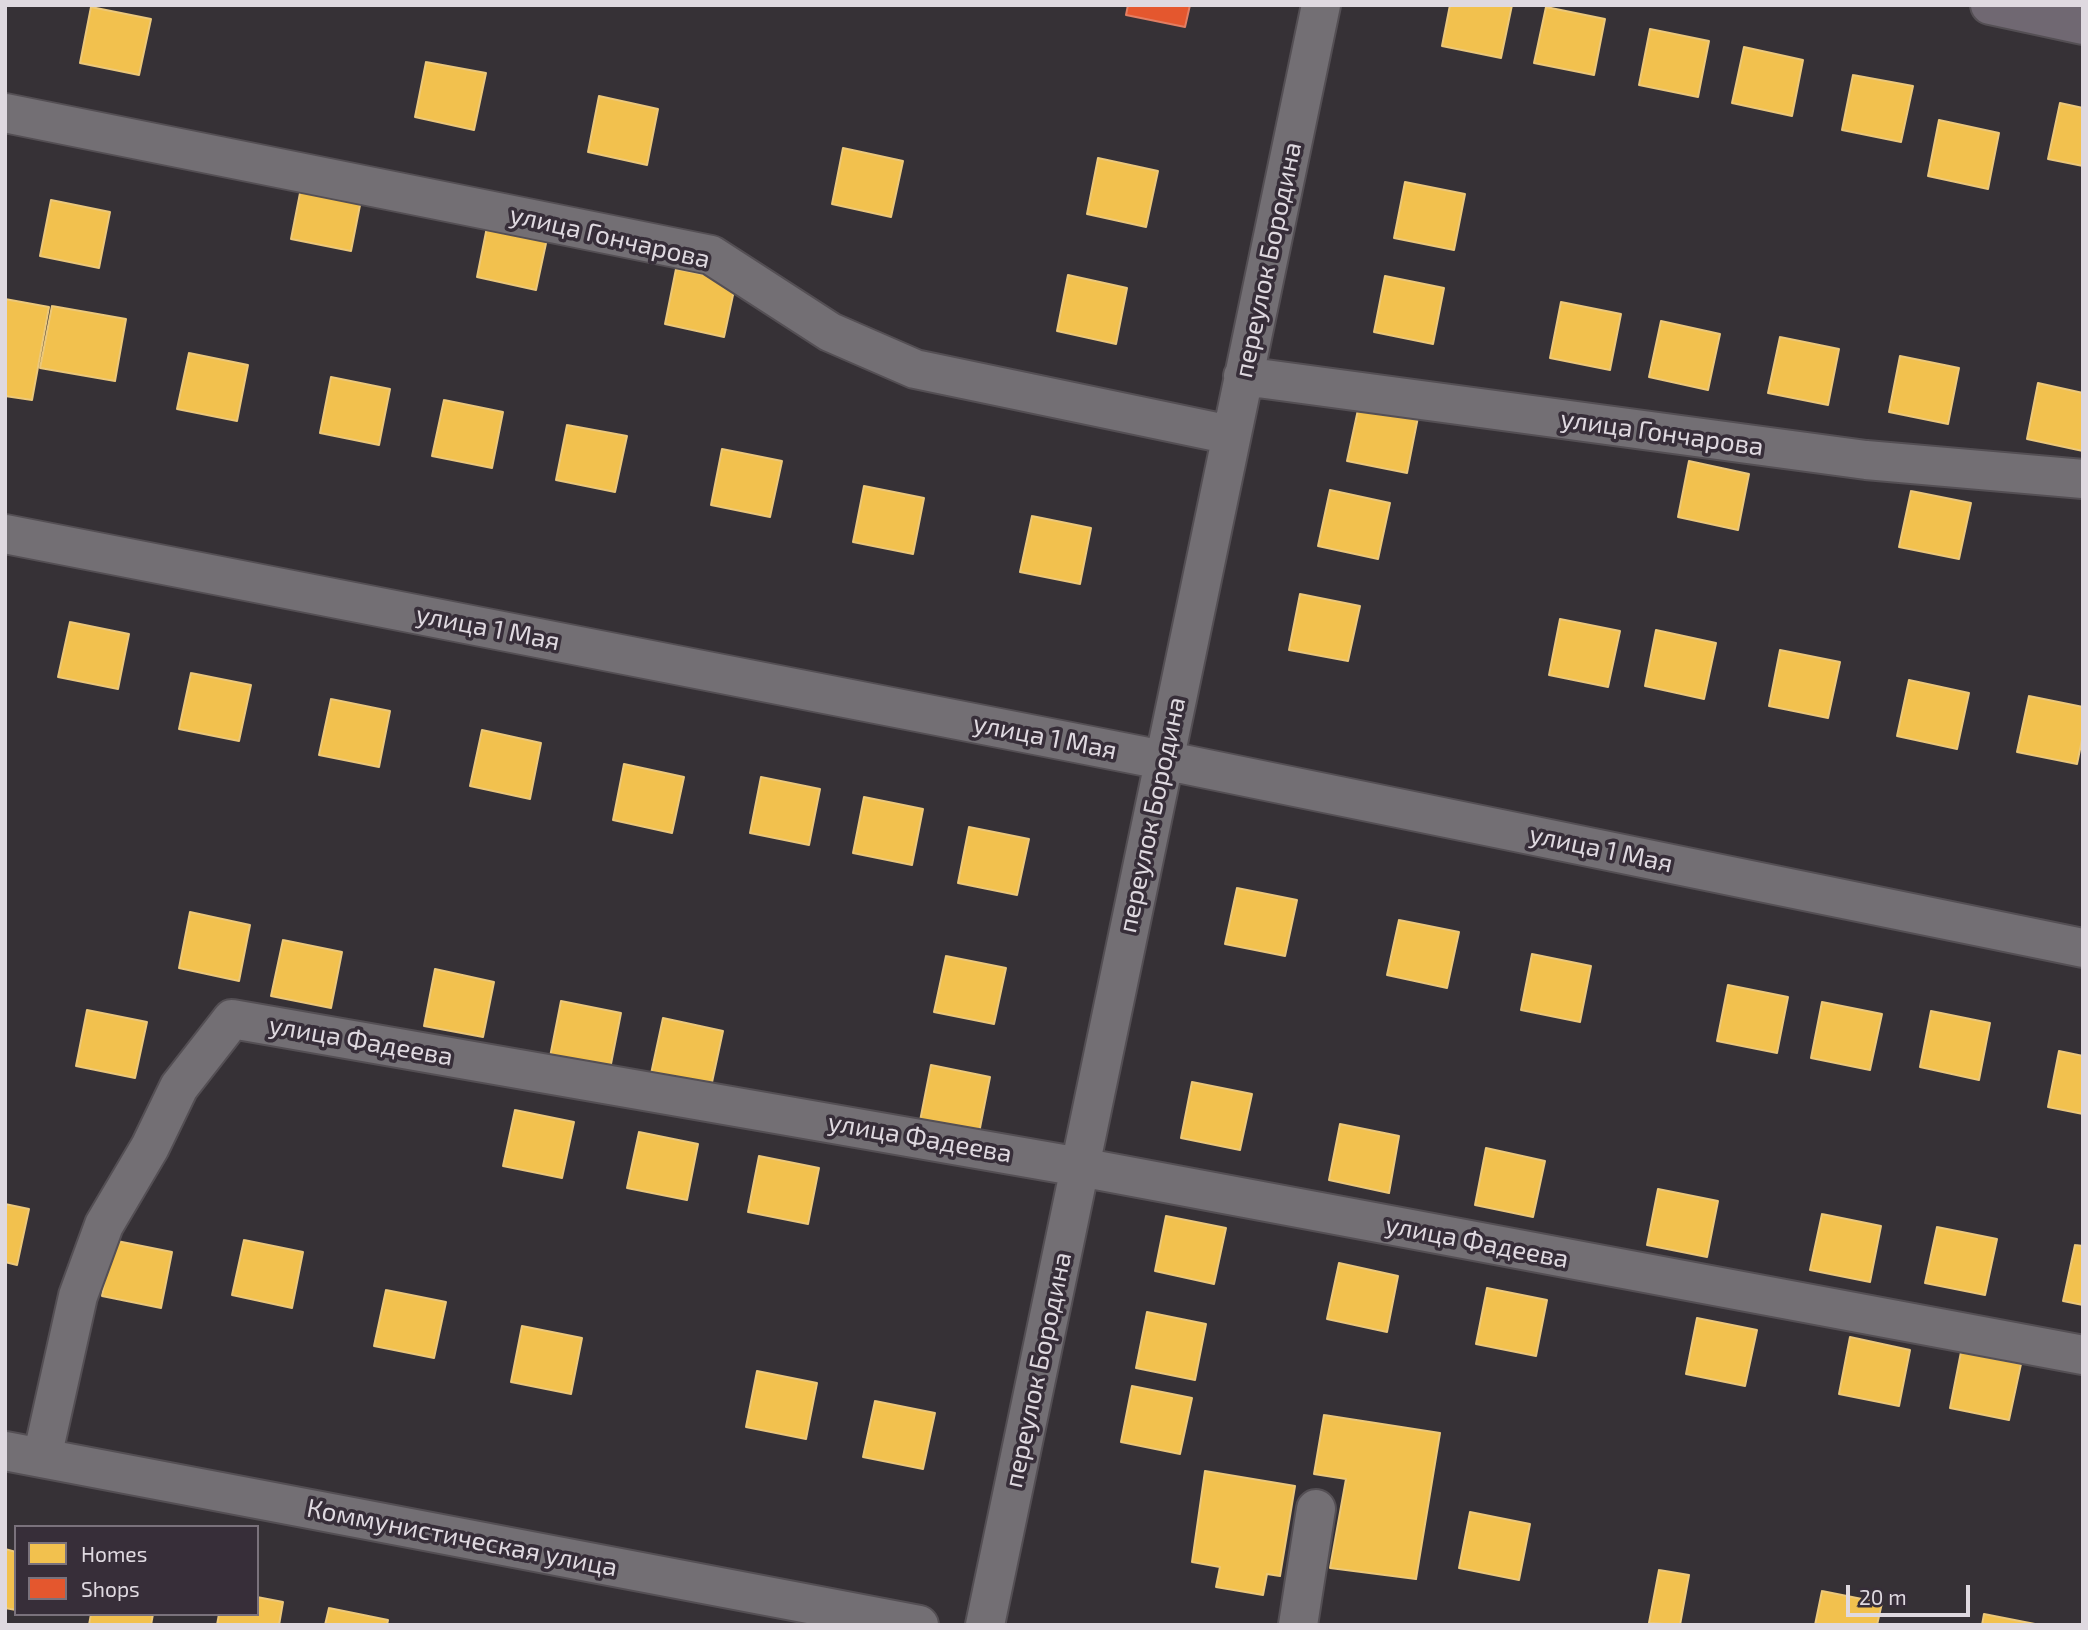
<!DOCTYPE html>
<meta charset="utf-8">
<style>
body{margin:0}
#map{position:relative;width:2088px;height:1630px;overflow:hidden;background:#363136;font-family:"Exo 2",sans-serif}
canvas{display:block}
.frame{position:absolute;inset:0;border:7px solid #dfd9e0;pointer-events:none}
.legend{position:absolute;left:14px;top:1525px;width:245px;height:91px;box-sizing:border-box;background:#372e39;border:2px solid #7a727c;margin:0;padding:9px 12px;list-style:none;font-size:21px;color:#dfd9e0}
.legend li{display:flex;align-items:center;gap:14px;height:35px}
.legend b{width:35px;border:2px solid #7a727c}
.scale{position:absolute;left:1846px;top:1585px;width:124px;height:32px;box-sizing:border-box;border:4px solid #dfd9e0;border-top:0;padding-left:9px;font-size:21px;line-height:24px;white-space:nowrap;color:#dfd9e0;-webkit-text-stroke:5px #372e39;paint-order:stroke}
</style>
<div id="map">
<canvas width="2088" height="1630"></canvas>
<div class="frame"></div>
<ul class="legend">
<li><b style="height:19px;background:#f2c14e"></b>Homes</li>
<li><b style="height:19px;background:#e4572e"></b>Shops</li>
</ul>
<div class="scale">20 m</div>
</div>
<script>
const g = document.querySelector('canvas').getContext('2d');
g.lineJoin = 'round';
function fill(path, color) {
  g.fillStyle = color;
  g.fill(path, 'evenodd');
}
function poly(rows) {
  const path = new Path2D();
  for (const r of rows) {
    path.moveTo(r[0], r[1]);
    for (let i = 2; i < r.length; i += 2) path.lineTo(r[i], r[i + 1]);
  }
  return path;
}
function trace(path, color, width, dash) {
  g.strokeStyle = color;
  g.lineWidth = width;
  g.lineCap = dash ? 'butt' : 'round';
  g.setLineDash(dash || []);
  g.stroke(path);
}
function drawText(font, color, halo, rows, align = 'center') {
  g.font = font + ' "Exo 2",sans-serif';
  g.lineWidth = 7;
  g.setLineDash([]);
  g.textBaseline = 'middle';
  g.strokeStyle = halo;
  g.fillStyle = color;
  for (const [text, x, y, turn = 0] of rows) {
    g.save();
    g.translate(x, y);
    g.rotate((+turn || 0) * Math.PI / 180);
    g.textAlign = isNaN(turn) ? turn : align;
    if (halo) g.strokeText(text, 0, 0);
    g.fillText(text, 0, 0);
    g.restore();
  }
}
const homes = poly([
 [1450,5,1512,5,1501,58,1442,46,1450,5],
 [91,7,151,19,139,75,80,63,91,7],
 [1546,7,1605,19,1594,75,1534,63,1546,7],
 [1650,29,1709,41,1698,97,1639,85,1650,29],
 [1744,47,1803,60,1792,116,1732,103,1744,47],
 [426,62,486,73,474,130,415,117,426,62],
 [1853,75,1913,86,1901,142,1842,130,1853,75],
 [599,96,658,109,647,165,588,152,599,96],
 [2060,103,2083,108,2083,166,2048,159,2060,103],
 [1939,120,1999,133,1988,189,1928,176,1939,120],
 [843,148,903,161,891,217,832,204,843,148],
 [1098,158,1158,171,1146,227,1087,214,1098,158],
 [1405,182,1465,194,1454,250,1394,238,1405,182],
 [302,183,362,195,351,251,291,239,302,183],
 [51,200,110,212,99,268,40,256,51,200],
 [488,222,548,234,536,290,477,277,488,222],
 [676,269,736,281,724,337,665,324,676,269],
 [1068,275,1127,288,1116,344,1057,331,1068,275],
 [1385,276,1444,288,1433,344,1374,332,1385,276],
 [5,299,49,307,32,400,5,396,5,299],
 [1561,302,1621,314,1610,370,1550,358,1561,302],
 [52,306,126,319,115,381,40,368,52,306],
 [1661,321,1720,334,1708,390,1649,377,1661,321],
 [1780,337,1839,349,1828,405,1768,393,1780,337],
 [189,353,248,365,237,421,177,409,189,353],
 [1900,356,1959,368,1948,424,1889,412,1900,356],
 [331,377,390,389,379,445,320,433,331,377],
 [2038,383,2083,393,2083,451,2027,439,2038,383],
 [444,400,503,412,492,468,432,456,444,400],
 [1359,405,1418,417,1407,473,1347,461,1359,405],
 [567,425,627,436,615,492,556,480,567,425],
 [722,449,782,461,770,517,711,505,722,449],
 [1689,461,1749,474,1738,530,1678,517,1689,461],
 [864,486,924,498,913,554,853,542,864,486],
 [1330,490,1390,503,1378,559,1318,546,1330,490],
 [1911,491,1971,503,1959,559,1899,547,1911,491],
 [1032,516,1091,528,1080,584,1020,572,1032,516],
 [1300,594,1360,606,1348,661,1289,650,1300,594],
 [1560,619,1620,631,1608,687,1549,675,1560,619],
 [70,622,129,634,118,689,58,677,70,622],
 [1656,630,1716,643,1704,699,1645,686,1656,630],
 [1780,650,1840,662,1828,718,1769,706,1780,650],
 [191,673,251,685,239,741,179,729,191,673],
 [1909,680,1969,693,1957,749,1897,736,1909,680],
 [2029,696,2083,707,2083,735,2077,764,2017,752,2029,696],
 [331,699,390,711,379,767,319,755,331,699],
 [482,730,541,743,530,799,470,786,482,730],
 [624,764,684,777,672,833,613,820,624,764],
 [761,777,820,789,809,845,750,833,761,777],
 [864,797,923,809,912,865,853,853,864,797],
 [969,827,1029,839,1017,895,958,883,969,827],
 [1237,888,1297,900,1285,956,1225,944,1237,888],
 [190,912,250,925,239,981,179,968,190,912],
 [1399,920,1459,932,1447,988,1387,975,1399,920],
 [283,940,342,952,331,1008,271,996,283,940],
 [1532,954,1591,966,1580,1022,1521,1010,1532,954],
 [946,956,1006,968,994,1024,934,1012,946,956],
 [435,969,494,982,483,1037,424,1026,435,969],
 [1728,985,1788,997,1777,1053,1717,1041,1728,985],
 [561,1001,621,1013,610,1069,550,1057,561,1001],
 [1822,1002,1882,1014,1870,1070,1811,1058,1822,1002],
 [87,1010,147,1022,135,1078,76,1066,87,1010],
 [1931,1011,1990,1023,1979,1080,1920,1067,1931,1011],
 [663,1018,723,1031,711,1087,651,1074,663,1018],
 [2059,1051,2083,1056,2083,1114,2048,1107,2059,1051],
 [931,1065,990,1077,979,1133,920,1121,931,1065],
 [1192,1082,1252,1094,1240,1150,1181,1138,1192,1082],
 [515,1110,574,1122,562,1178,503,1166,515,1110],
 [1340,1124,1399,1136,1389,1193,1329,1180,1340,1124],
 [639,1132,698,1144,687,1200,627,1188,639,1132],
 [1486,1148,1545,1161,1533,1217,1475,1205,1486,1148],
 [759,1156,819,1168,808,1224,748,1212,759,1156],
 [1658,1189,1718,1201,1707,1257,1647,1245,1658,1189],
 [5,1204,29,1209,17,1265,5,1262,5,1204],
 [1822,1214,1881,1226,1870,1282,1810,1270,1822,1214],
 [1166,1216,1226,1228,1214,1284,1155,1271,1166,1216],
 [1937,1227,1997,1239,1985,1295,1925,1283,1937,1227],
 [112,1240,172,1252,161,1308,102,1296,112,1240],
 [244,1240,303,1252,292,1308,232,1295,244,1240],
 [2075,1245,2083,1246,2083,1305,2063,1301,2075,1245],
 [1339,1263,1398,1276,1387,1332,1327,1319,1339,1263],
 [1487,1288,1547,1300,1536,1356,1476,1344,1487,1288],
 [386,1290,446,1302,434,1358,374,1346,386,1290],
 [1147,1312,1206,1324,1195,1380,1136,1368,1147,1312],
 [1697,1318,1757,1330,1745,1386,1686,1374,1697,1318],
 [522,1326,582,1338,571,1394,511,1382,522,1326],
 [1850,1337,1910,1350,1899,1406,1839,1394,1850,1337],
 [1961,1352,2021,1364,2009,1420,1950,1408,1961,1352],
 [757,1371,817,1383,806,1439,746,1427,757,1371],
 [1132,1386,1192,1398,1180,1454,1121,1442,1132,1386],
 [875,1401,935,1413,923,1469,863,1457,875,1401],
 [1324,1415,1440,1433,1416,1579,1330,1568,1346,1479,1314,1474,1324,1415],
 [1205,1471,1295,1486,1280,1576,1267,1574,1263,1595,1216,1587,1220,1567,1192,1562,1205,1471],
 [1470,1512,1530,1524,1519,1580,1459,1568,1470,1512],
 [5,1549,16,1552,16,1610,5,1608,5,1549],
 [1659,1570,1689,1575,1680,1625,1649,1623,1659,1570],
 [1822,1591,1882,1603,1877,1625,1815,1625,1822,1591],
 [257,1597,283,1602,279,1625,217,1625,219,1614,257,1614,257,1597],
 [329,1608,388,1620,387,1625,325,1625,329,1608],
 [91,1614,153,1614,151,1625,89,1625,91,1614],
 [1984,1614,2040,1625,1982,1625,1984,1614]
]);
fill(homes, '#f2c14e');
trace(homes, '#ecc87a', 2);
const shops = poly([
 [1128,5,1190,5,1185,27,1126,15,1128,5]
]);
fill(shops, '#e4572e');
trace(shops, '#e27e63', 2);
const minor = poly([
 [5,113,711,255,830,332,915,369,1231,435],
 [1243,376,1866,460,2083,479],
 [5,534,1163,760,2083,948],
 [5,1451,919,1625],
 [42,1458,78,1296,104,1225,150,1147,179,1087,232,1019,1080,1167,2083,1355],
 [985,1625,1321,5],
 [1298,1625,1316,1509]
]);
const major = poly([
 [1990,5,2083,25]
]);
trace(minor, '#544f54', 42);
trace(major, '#544f54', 42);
trace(minor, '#736f74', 38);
trace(major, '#706872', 38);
drawText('26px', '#dfd9e0', '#372e39', [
 ["улица Гончарова",610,237,13],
 ["переулок Бородина",1268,260,-78],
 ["улица Гончарова",1662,433,8],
 ["улица 1 Мая",488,628,11],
 ["улица 1 Мая",1045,737,11],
 ["переулок Бородина",1152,815,-78],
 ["улица 1 Мая",1601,849,12],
 ["улица Фадеева",361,1041,10],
 ["улица Фадеева",920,1138,10],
 ["улица Фадеева",1477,1242,11],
 ["переулок Бородина",1038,1370,-78],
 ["Коммунистическая улица",462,1538,11]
]);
</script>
